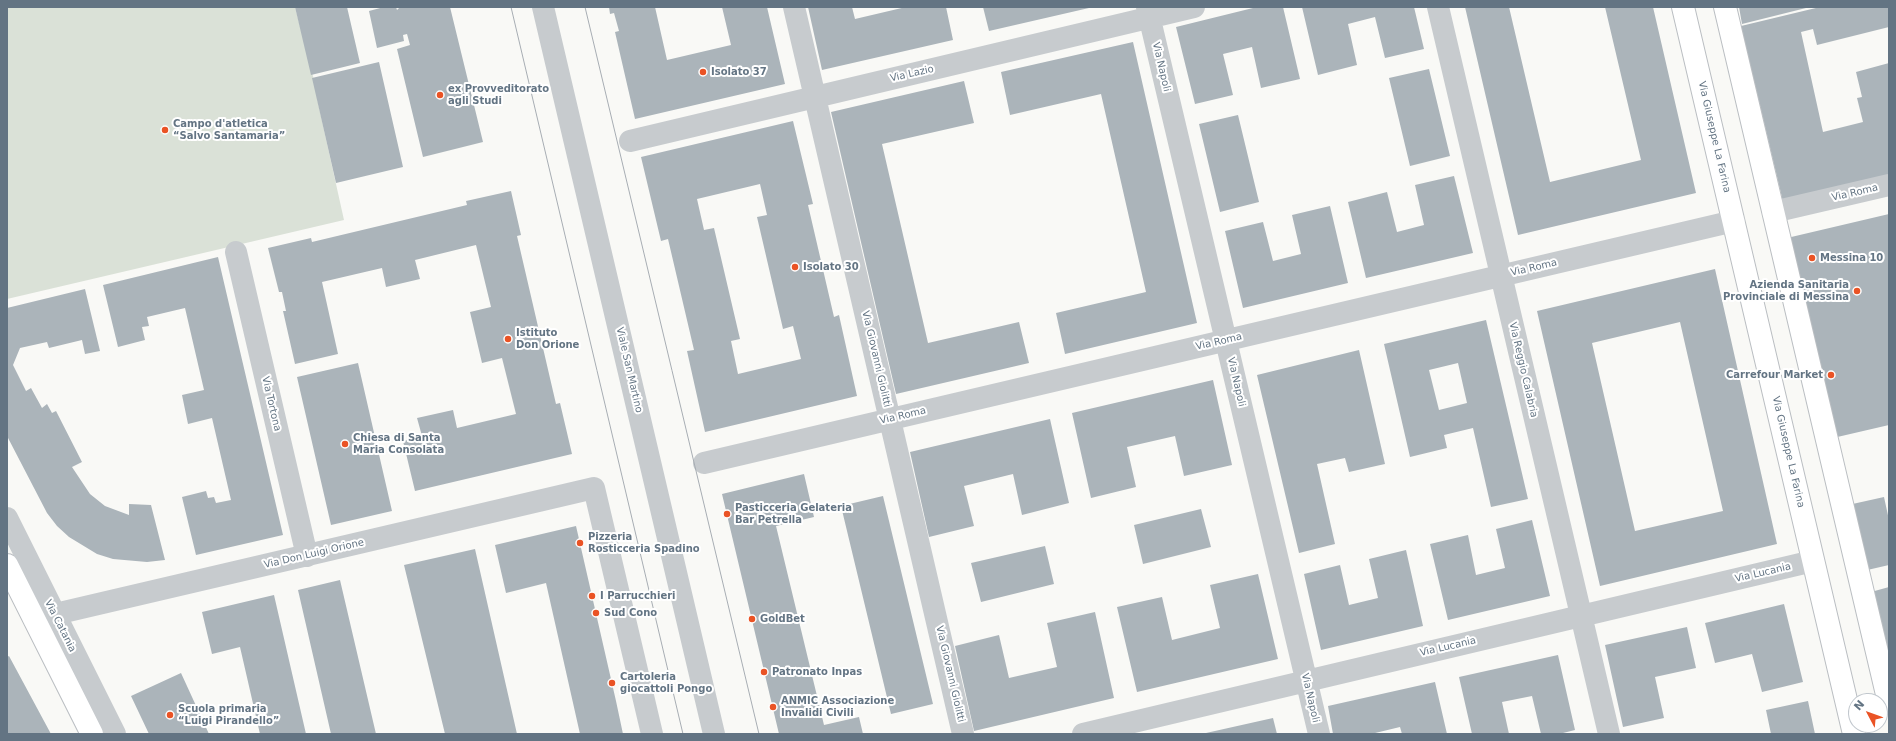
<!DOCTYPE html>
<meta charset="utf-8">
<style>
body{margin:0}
#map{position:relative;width:1896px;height:741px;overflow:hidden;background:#f9f9f6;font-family:"DejaVu Sans",sans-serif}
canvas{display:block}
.frame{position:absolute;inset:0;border:8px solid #637483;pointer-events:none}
.north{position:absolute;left:1848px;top:693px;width:40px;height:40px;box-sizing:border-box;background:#fff;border:1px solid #c1c7cd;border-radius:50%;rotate:311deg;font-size:11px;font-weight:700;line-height:16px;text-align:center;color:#637483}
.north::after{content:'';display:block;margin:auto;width:14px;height:18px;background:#ea5325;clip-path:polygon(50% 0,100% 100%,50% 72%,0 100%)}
</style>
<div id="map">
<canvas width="1896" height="741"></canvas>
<div class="frame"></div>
<div class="north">N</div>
</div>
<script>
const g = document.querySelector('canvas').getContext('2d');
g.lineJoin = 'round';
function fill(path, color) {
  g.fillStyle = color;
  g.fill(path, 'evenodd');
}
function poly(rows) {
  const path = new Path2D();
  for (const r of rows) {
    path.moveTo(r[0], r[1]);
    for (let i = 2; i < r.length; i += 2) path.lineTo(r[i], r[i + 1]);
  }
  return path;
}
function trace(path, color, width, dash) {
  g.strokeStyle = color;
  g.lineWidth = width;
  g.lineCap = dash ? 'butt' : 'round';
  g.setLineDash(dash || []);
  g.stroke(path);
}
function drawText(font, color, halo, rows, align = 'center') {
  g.font = font + ' "DejaVu Sans",sans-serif';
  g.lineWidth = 4;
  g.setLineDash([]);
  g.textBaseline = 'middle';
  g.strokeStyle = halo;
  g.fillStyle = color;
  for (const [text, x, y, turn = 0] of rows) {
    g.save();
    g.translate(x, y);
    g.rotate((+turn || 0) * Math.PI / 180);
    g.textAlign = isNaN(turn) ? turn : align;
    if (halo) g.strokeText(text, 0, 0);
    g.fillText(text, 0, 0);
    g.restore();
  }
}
fill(poly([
 [7,7,295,7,314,80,318,103,344,220,7,299]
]), '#dae1d7');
fill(poly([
 [295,7,347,7,360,63,311,75],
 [384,7,396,7,397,10,400,7,450,7,483,142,423,157,397,49,410,45,407,34,403,35,404,41,377,48,369,11],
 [609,7,655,7,667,60,731,45,722,7,767,7,785,84,635,119,615,32,619,31,614,13,610,14],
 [808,7,852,7,855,19,906,7,946,7,953,40,822,70],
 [983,7,1089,7,1089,8,989,31],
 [1257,7,1283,7,1300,79,1261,88,1252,47,1223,54,1233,95,1195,104,1176,27],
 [1302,7,1414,7,1424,49,1385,58,1375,17,1348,24,1357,65,1318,75],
 [1465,7,1509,7,1550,182,1641,160,1605,7,1653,7,1696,193,1518,235],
 [1739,7,1806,7,1806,8,1742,24],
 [1820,7,1889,7,1889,27,1817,45,1813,29,1801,32,1823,132,1863,122,1857,98,1862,97,1856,72,1889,63,1889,98,1888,99,1889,176,1783,202,1741,26],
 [1133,42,1197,323,1065,354,1056,313,1146,292,1101,94,1010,115,1001,72],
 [379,62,403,167,336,183,312,78],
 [1429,69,1450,156,1410,166,1389,78],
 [964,81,974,123,882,144,928,343,1019,322,1029,363,896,394,831,112],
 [1238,115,1259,202,1220,212,1199,124],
 [793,121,813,204,808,205,834,317,839,315,857,396,705,432,687,351,694,350,668,239,661,241,641,157],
 [760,184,767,215,757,217,783,329,793,326,801,359,738,374,731,341,740,339,714,228,704,230,697,199],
 [1454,176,1473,253,1366,278,1348,202,1387,192,1397,232,1424,225,1415,185],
 [511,191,521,235,517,236,556,404,560,403,572,454,415,491,403,441,422,436,417,418,453,410,457,428,516,414,502,358,482,363,470,312,491,307,476,245,415,260,420,279,386,287,382,268,322,282,338,354,295,364,283,311,286,311,282,292,279,292,268,248,311,238,312,242,467,205,466,201],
 [1330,206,1348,283,1243,308,1225,231,1263,222,1273,261,1301,254,1292,215],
 [1889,214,1889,425,1833,438,1787,238],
 [218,257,283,535,196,555,182,497,206,491,208,498,214,497,216,503,231,500,212,418,188,424,182,395,204,390,185,308,147,317,149,326,142,327,145,340,118,347,103,285],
 [1715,269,1777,544,1600,586,1537,311],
 [1680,322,1723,511,1635,531,1592,343],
 [85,289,100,351,85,354,82,340,49,348,47,342,20,348,13,365,26,391,31,388,42,408,47,404,52,413,56,411,82,462,72,467,90,494,105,506,129,515,129,504,151,505,165,560,147,562,113,559,97,554,69,537,57,526,47,513,7,436,7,308],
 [1486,320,1528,499,1491,507,1473,428,1444,435,1447,448,1410,457,1384,344],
 [1458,363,1467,403,1439,410,1429,370],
 [1359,350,1385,464,1349,472,1345,458,1317,464,1335,544,1299,553,1257,375],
 [358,363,392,511,331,525,297,377],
 [1213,380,1232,465,1184,476,1175,436,1127,447,1136,487,1091,498,1072,413],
 [1050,419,1069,503,1022,515,1013,474,964,486,974,526,929,537,910,452],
 [804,474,814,517,776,526,824,725,859,717,863,734,779,734,722,494],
 [883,496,933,704,891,714,841,506],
 [1884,497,1889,520,1889,565,1863,571,1848,505],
 [1201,509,1211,547,1143,564,1134,525],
 [1532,520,1550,596,1448,620,1430,544,1468,535,1476,575,1505,568,1496,529],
 [576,526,616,701,623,734,580,734,546,583,506,593,495,545],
 [1045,546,1054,584,981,602,971,563],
 [475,549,517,734,445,734,404,565],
 [1406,550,1423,626,1321,650,1304,574,1340,565,1349,605,1378,598,1369,559],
 [1258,574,1278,659,1137,692,1117,607,1162,597,1172,640,1220,628,1210,585],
 [340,580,376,734,331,734,298,590],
 [1889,587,1889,657,1871,592],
 [274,595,306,734,260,734,240,647,212,654,202,612],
 [1784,604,1803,682,1762,692,1752,654,1715,663,1705,623],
 [1095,612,1114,698,974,731,955,646,999,635,1009,678,1057,667,1047,623],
 [1687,627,1696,668,1655,677,1664,718,1623,727,1605,645],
 [1558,655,1575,730,1559,734,1541,734,1532,696,1502,702,1509,734,1472,734,1459,677],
 [9,656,51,734,7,734,7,657],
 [181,673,209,734,149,734,131,696],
 [1435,682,1447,734,1402,734,1400,727,1371,734,1333,734,1328,706],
 [1808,701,1815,734,1771,734,1766,710],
 [1273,718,1277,734,1206,734,1206,733]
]), '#abb4ba');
const major = poly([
 [1683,7,1854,734],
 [1725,7,1889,703],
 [7,565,92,734]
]);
trace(major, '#babec2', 24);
trace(poly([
 [543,7,714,734],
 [794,7,963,734],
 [1147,7,1319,734],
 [1438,7,1609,734],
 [630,141,1194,7],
 [1773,212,1889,185],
 [236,252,307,556],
 [704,463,1734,221],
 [7,518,115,734],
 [34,619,594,488,652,734],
 [1083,734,1813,561]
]), '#c7cbce', 22);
trace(major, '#fff', 22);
trace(poly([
 [511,7,683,734],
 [585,7,759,734]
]), '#a7adb3', 1);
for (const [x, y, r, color] of [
 [703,72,4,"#ea5325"],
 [440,95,4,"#ea5325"],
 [165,130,4,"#ea5325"],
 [1812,258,4,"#ea5325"],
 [795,267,4,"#ea5325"],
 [1857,291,4,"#ea5325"],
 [508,339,4,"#ea5325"],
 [1831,375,4,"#ea5325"],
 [345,444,4,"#ea5325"],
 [727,514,4,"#ea5325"],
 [580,543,4,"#ea5325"],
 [592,596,4,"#ea5325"],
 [596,613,4,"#ea5325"],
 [752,619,4,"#ea5325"],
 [764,672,4,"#ea5325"],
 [612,683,4,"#ea5325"],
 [773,707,4,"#ea5325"],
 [170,715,4,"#ea5325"]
]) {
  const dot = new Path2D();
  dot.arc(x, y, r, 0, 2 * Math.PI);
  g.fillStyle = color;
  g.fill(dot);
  trace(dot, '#fff', 1.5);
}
drawText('10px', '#637483', '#fff', [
 ["Via Napoli",1161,67,77],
 ["Via Lazio",912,74,-13],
 ["Via Giuseppe La Farina",1714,137,77],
 ["Via Roma",1855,193,-13],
 ["Via Roma",1534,268,-13],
 ["Via Roma",1219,342,-13],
 ["Via Giovanni Giolitti",876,359,77],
 ["Viale San Martino",629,370,77],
 ["Via Reggio Calabria",1523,370,77],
 ["Via Napoli",1236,382,77],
 ["Via Tortona",271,404,77],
 ["Via Roma",903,416,-13],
 ["Via Giuseppe La Farina",1788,452,77],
 ["Via Don Luigi Orione",314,554,-13],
 ["Via Lucania",1763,573,-13],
 ["Via Catania",60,626,63],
 ["Via Lucania",1448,647,-13],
 ["Via Giovanni Giolitti",950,674,77],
 ["Via Napoli",1310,698,77]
]);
drawText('bold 10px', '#637483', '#fff', [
 ["Isolato 37",711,72],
 ["ex Provveditorato",448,89],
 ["agli Studi",448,101],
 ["Campo d'atletica",173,124],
 ["“Salvo Santamaria”",173,136],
 ["Messina 10",1820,258],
 ["Isolato 30",803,267],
 ["Azienda Sanitaria",1849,285,"right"],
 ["Provinciale di Messina",1849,297,"right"],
 ["Istituto",516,333],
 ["Don Orione",516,345],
 ["Carrefour Market",1823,375,"right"],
 ["Chiesa di Santa",353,438],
 ["Maria Consolata",353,450],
 ["Pasticceria Gelateria",735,508],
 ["Bar Petrella",735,520],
 ["Pizzeria",588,537],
 ["Rosticceria Spadino",588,549],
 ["I Parrucchieri",600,596],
 ["Sud Cono",604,613],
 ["GoldBet",760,619],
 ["Patronato Inpas",772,672],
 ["Cartoleria",620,677],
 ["giocattoli Pongo",620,689],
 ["ANMIC Associazione",781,701],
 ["Invalidi Civili",781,713],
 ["Scuola primaria",178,709],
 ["“Luigi Pirandello”",178,721]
], 'left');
</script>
